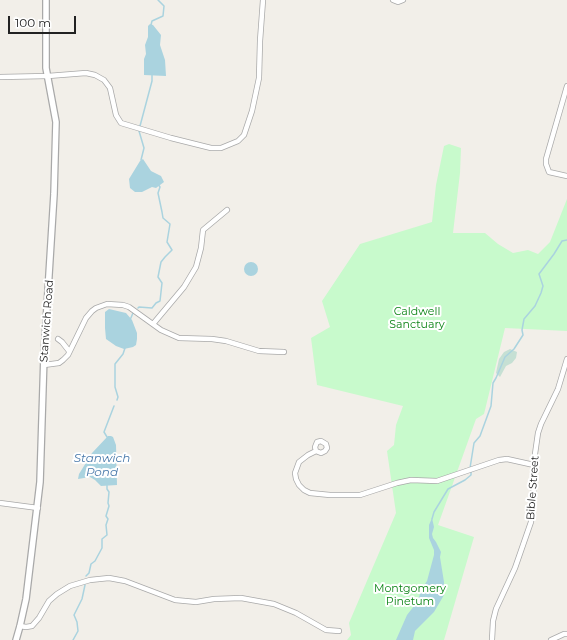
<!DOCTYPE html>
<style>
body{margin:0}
#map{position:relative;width:567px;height:640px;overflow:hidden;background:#f2efe9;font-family:Montserrat,sans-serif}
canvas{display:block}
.scale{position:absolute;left:8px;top:16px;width:68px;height:18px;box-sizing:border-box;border:2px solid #222;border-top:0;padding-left:5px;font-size:12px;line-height:14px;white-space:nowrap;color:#222;-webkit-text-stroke:3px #fff;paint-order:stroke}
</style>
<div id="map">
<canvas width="567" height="640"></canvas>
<div class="scale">100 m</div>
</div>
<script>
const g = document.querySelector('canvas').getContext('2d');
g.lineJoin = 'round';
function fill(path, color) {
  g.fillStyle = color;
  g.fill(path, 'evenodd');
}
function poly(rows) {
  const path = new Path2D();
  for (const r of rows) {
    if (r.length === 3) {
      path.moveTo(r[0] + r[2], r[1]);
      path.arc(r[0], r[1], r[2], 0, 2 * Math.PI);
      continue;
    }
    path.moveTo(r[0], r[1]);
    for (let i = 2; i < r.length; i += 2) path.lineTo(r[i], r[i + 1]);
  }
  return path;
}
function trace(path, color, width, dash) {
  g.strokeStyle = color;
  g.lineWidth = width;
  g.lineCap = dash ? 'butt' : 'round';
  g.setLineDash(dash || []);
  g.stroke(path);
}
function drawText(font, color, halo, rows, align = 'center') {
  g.font = font + ' Montserrat,sans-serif';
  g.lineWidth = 4;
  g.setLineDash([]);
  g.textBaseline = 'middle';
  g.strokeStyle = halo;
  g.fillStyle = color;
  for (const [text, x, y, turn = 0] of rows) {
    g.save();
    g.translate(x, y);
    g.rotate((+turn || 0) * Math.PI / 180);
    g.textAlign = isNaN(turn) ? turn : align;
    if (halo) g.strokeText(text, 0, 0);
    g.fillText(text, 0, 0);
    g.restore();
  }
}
fill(poly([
 [510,349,517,352,516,358,512,363,506,366,500,377,496,373,499,359,504,352]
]), '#c6e0d4');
fill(poly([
 [449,144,461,148,460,173,453,233,485,233,498,244,513,253,528,250,538,254,550,242,567,199,567,331,505,328,484,414,476,419,438,525,474,537,444,640,347,640,351,635,349,623,396,513,387,451,394,445,396,425,403,406,317,385,311,338,330,327,322,301,360,244,432,222,436,185,444,146]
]), '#c8facc');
fill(poly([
 [150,24,153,25,161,35,160,45,165,60,166,76,144,75,144,59,146,54,145,45,148,37,148,26],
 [143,159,151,171,161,176,164,182,156,188,152,187,142,192,135,192,130,188,129,179,140,161],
 [251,269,7],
 [109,309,126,313,132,320,137,333,137,339,136,345,133,347,124,349,116,346,106,339,105,328,105,312],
 [108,436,111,436,113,437,116,445,117,485,101,486,95,480,90,477,78,479,79,474,92,453],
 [432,518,434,527,432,534,433,538,436,542,441,552,440,557,444,582,444,595,434,612,415,631,413,640,396,640,407,615,418,601,421,590,427,581,434,555,434,550,429,538,429,525]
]), '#aad3df');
trace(poly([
 [151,25,152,21,163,16,164,6,158,0],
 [140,126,152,81,152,73],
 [139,131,144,148,141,160],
 [138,308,139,307,152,308,156,303,160,301,162,283,158,277,161,262,165,257,172,250,167,242,170,224,163,218,162,212,158,193,160,187,158,184],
 [130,320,133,313],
 [117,400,118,397,115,387,115,364,123,354,125,348],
 [107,437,104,432,114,406],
 [470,468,474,443,480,436,491,406,493,383,496,378,505,357,514,349,523,335,522,330,524,319,535,306,541,293,543,286,539,274,554,254,562,241,567,240],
 [432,519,434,512,448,489,465,480,471,475,471,472],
 [86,576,89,573,91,564,95,561,102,548,102,539,107,535,106,525,108,519,106,516,109,506,108,503,109,492,107,489,107,484],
 [73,640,78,631,77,622,74,615,82,599,85,585]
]), '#aad3df', 1.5);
const minor = poly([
 [393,0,398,2,403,0],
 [0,77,48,76,86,73,95,75,104,80,110,88,116,115,121,123,171,138,211,148,221,148,238,141,244,135,252,111,259,78,260,41,263,0],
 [567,86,546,159,546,164,549,172,567,176],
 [153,324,184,287,196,267,201,248,203,230,227,210],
 [58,339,62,342,69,351],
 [44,365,59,363,63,360,68,355,86,318,92,311,96,308,107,304,123,305,129,307,161,330,179,338,212,339,226,341,259,351,284,352],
 [316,451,315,447,317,442,321,441,326,444,327,448,325,451,321,453,316,451,308,455,299,462,295,473,296,479,299,485,304,490,310,493,330,495,360,495,397,483,411,480,437,481,499,460,507,459,534,465],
 [0,503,38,508],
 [20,626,26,627,32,626,39,618,49,601,57,594,70,586,90,580,109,578,125,581,175,600,196,602,214,599,241,598,274,604,296,613,326,630,339,631],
 [492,640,493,621,496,609,515,568,531,522,533,502,535,454,538,433,541,424,558,389,567,359],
 [551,640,564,634,567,634]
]);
const tertiary = poly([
 [16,640,20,626,26,599,40,482,44,355,54,194,56,122,46,68,46,0]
]);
trace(minor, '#a9a9a9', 6);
trace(tertiary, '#a9a9a9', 8);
trace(minor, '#fff', 4.5);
trace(tertiary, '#fff', 5.5);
drawText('11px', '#0c8416', '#fff', [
 ["Caldwell",417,312],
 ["Sanctuary",417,325],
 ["Montgomery",410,589],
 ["Pinetum",410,602]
]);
drawText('11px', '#222', '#fff', [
 ["Stanwich Road",47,321,-86],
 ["Bible Street",533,488,-86]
]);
drawText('italic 12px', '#4a7aab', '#fff', [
 ["Stanwich",102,458],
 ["Pond",102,472]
]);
</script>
